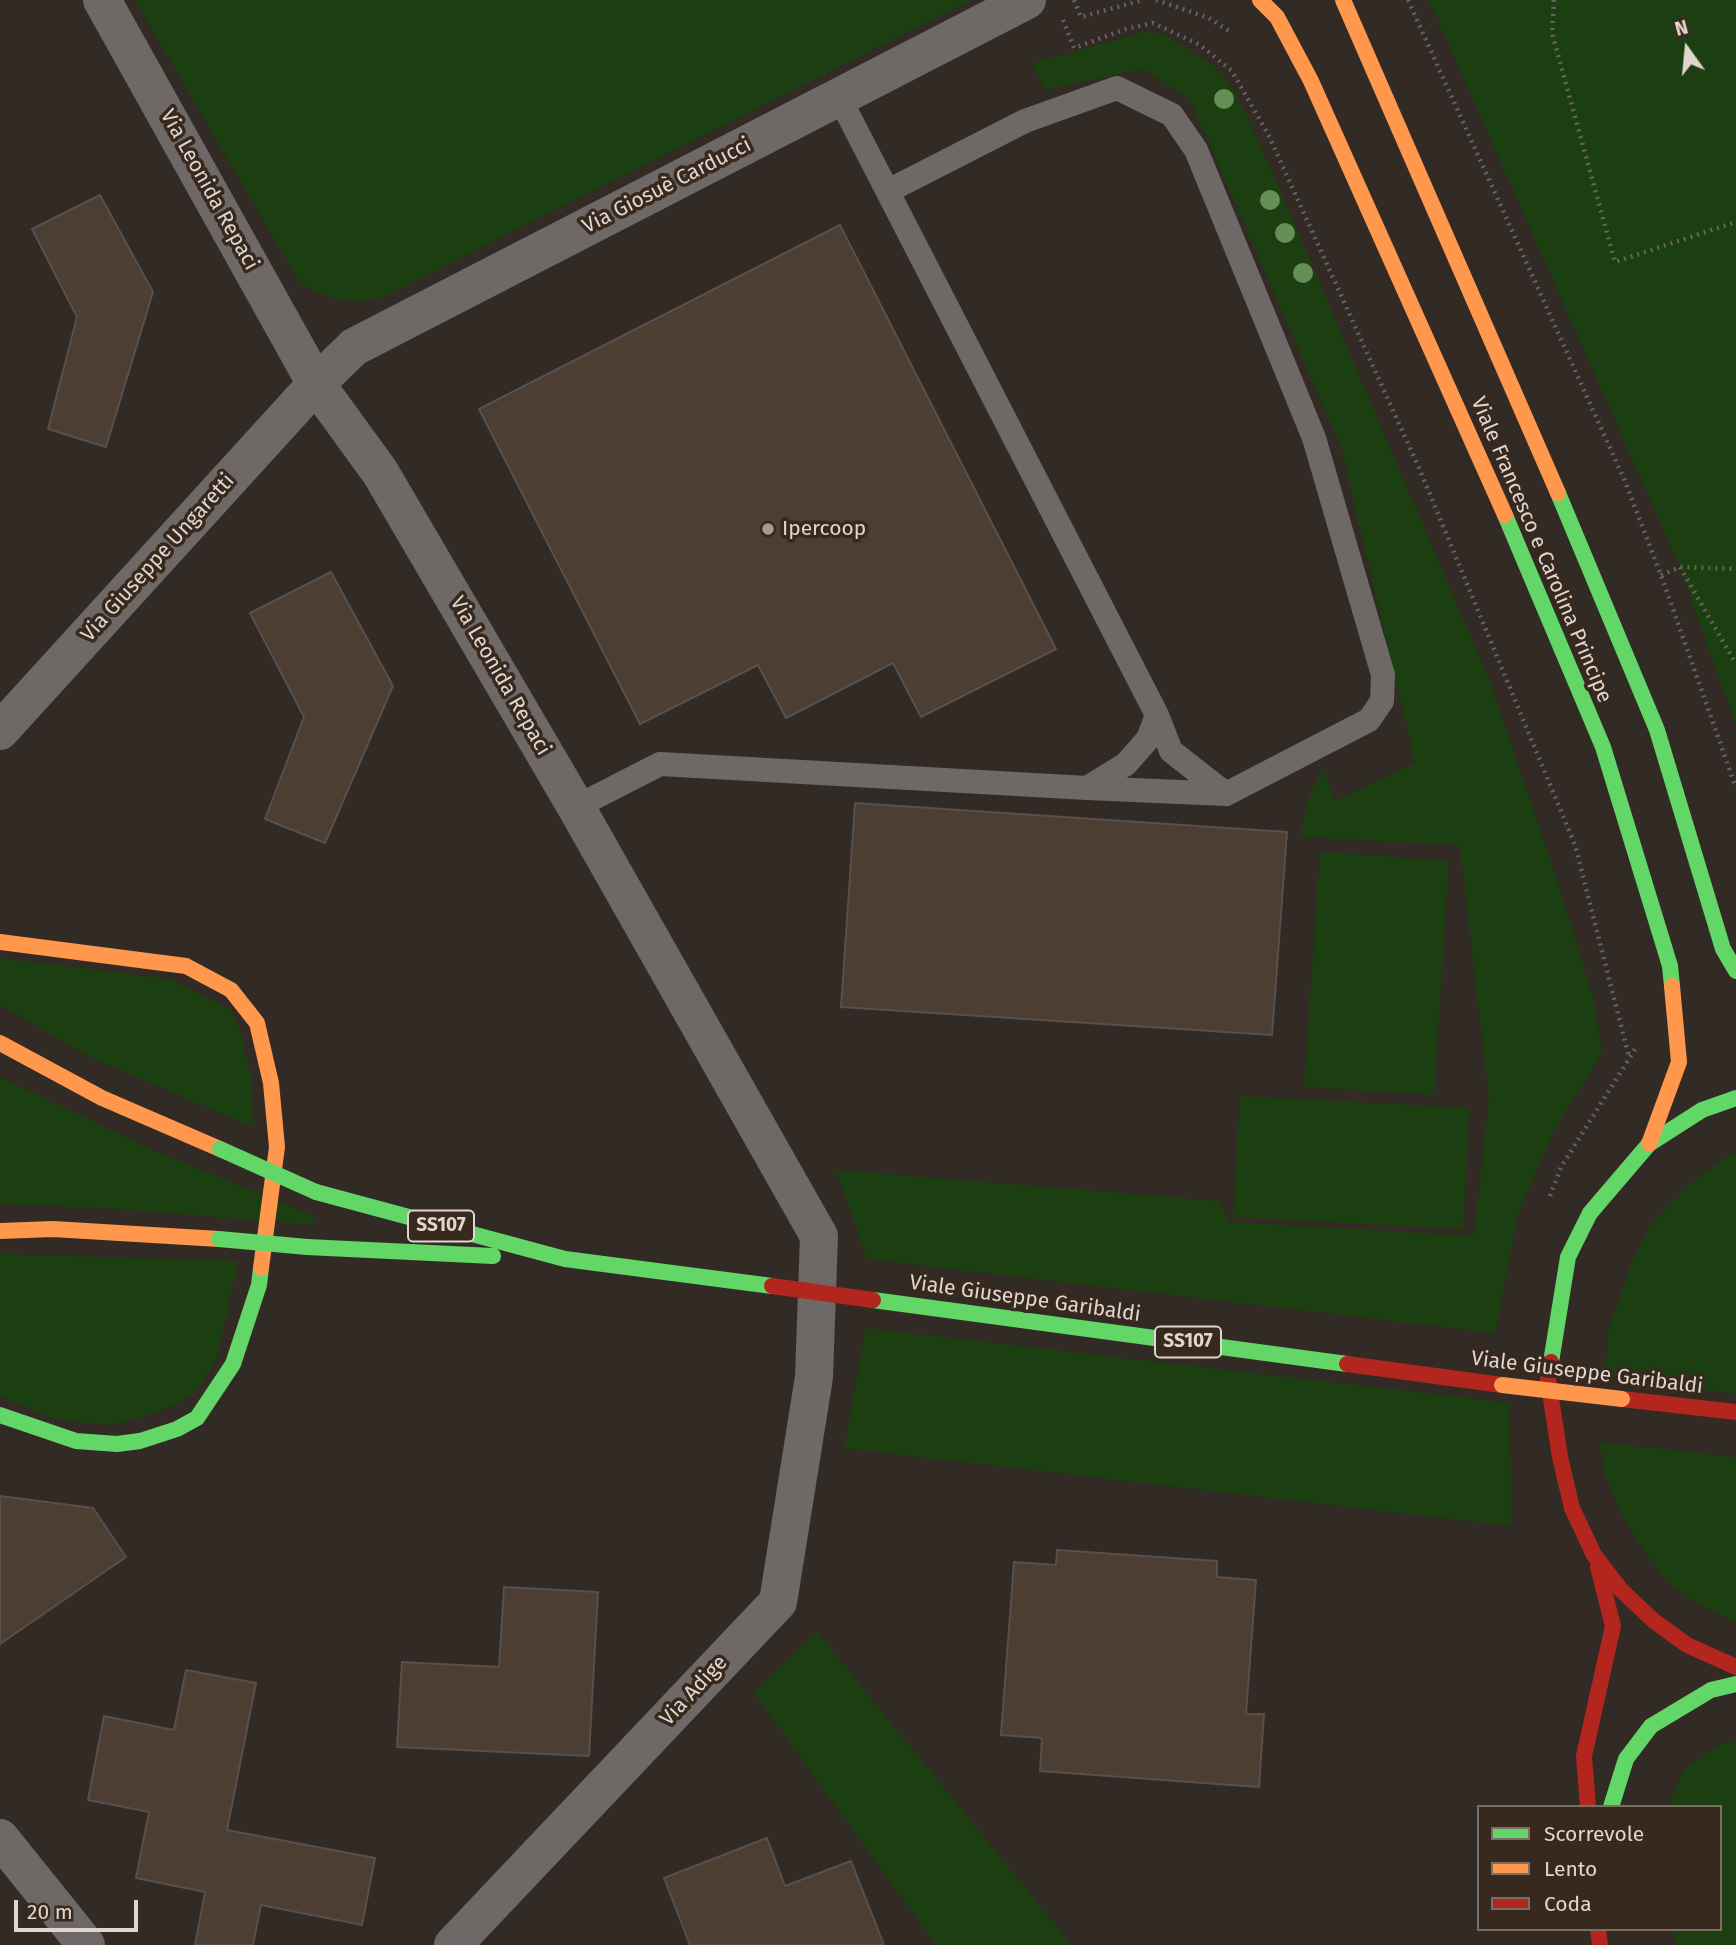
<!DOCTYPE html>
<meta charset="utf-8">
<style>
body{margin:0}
#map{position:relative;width:1736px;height:1945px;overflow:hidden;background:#322a24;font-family:"Fira Sans",sans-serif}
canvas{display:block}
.legend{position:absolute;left:1477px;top:1805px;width:245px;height:126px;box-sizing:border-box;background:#38291e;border:2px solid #7b6e65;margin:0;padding:9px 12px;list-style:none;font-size:21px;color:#e0d6cf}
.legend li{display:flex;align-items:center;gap:14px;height:35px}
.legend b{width:35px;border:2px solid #7b6e65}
.north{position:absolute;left:1652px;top:14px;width:70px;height:70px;-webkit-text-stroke:5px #38291e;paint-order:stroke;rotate:345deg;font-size:19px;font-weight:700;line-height:28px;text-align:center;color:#e0d6cf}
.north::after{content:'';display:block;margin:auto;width:24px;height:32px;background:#e0d6cf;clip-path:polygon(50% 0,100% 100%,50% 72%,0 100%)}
.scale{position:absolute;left:14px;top:1900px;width:124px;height:32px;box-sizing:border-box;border:4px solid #e0d6cf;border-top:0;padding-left:9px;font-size:21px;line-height:24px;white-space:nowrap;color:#e0d6cf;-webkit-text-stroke:5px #38291e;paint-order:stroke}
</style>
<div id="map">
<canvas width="1736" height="1945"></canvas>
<ul class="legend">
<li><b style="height:9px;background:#63d668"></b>Scorrevole</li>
<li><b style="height:9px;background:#ff974d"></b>Lento</li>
<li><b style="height:9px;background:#b3261e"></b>Coda</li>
</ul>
<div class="north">N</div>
<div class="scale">20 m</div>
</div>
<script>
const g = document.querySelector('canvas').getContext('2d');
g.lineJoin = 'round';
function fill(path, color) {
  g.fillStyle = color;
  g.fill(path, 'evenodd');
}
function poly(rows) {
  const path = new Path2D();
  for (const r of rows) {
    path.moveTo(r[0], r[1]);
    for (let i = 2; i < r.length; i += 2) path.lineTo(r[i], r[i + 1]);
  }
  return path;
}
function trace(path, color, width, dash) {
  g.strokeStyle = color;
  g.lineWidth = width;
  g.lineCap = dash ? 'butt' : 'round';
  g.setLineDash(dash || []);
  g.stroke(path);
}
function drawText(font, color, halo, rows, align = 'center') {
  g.font = font + ' "Fira Sans",sans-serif';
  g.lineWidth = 7;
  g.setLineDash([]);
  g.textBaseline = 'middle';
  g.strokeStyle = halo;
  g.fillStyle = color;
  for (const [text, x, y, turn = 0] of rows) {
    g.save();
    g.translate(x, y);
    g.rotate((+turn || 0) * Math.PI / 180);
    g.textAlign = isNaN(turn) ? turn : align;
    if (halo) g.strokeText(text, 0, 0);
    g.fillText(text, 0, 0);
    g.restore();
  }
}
fill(poly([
 [135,0,972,0,383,297,360,302,329,297,301,285],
 [1429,0,1736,0,1736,726,1680,567],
 [1148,31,1165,35,1215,67,1235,91,1271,169,1488,677,1549,855,1593,996,1602,1053,1554,1131,1518,1214,1495,1333,867,1259,836,1170,1220,1201,1229,1222,1474,1236,1489,1100,1460,845,1300,837,1307,801,1323,768,1335,801,1415,763,1341,447,1190,99,1143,69,1045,90,1032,63],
 [1320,852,1449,861,1434,1095,1304,1087],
 [0,958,170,979,231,1010,243,1039,251,1076,253,1127,90,1057,0,1005],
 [0,1077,155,1151,314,1216,313,1225,107,1208,0,1204],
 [1240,1096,1469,1108,1463,1229,1233,1217],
 [1736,1153,1736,1394,1604,1378,1609,1329,1630,1267,1652,1223,1688,1185,1725,1158],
 [0,1254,239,1261,216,1360,198,1389,176,1404,146,1416,111,1425,86,1423,49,1417,0,1396],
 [866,1328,1510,1403,1511,1526,844,1448],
 [1600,1442,1736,1457,1736,1623,1691,1600,1663,1577,1637,1541,1619,1509,1604,1472],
 [817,1632,1072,1945,936,1945,754,1693],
 [1736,1742,1736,1945,1676,1945,1675,1929,1720,1929,1720,1807,1670,1805,1683,1770,1721,1743]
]), '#1c3f11');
const building = poly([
 [100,195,153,292,106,447,48,429,77,317,32,229,100,195],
 [840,225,1056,649,921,717,893,663,786,718,758,665,640,724,479,409,840,225],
 [331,572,393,686,325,843,265,819,304,717,250,613,331,572],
 [855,803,1287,832,1272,1035,841,1007,855,803],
 [0,1496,93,1508,126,1557,0,1644,0,1496],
 [1057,1550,1217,1561,1217,1577,1256,1580,1246,1714,1264,1714,1259,1787,1040,1771,1042,1738,1001,1735,1014,1562,1056,1565,1057,1550],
 [504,1587,598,1592,589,1756,397,1747,402,1662,499,1667,504,1587],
 [186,1670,256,1683,227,1830,375,1858,362,1925,261,1905,253,1945,195,1945,205,1892,136,1878,149,1812,88,1800,104,1716,174,1730,186,1670],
 [767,1838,785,1886,851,1861,884,1945,690,1945,664,1878,767,1838]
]);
fill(building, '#4c3e33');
trace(building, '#58504c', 2);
trace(poly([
 [1074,0,1081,17,1143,0],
 [1156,0,1209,18,1232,33],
 [1408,0,1624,479,1661,575,1736,788],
 [1554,0,1552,33,1615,262,1736,222],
 [1063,20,1074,48,1126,29,1153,23,1200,45,1232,71,1269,136,1419,468,1575,845,1629,1057],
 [1680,567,1736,664],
 [1661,575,1680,567,1736,569],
 [1550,1196,1561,1167,1637,1046]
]), '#676260', 4.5, [2, 5]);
trace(poly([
 [839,97,1157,715,1171,751,1226,794,1369,720,1382,701,1383,675,1314,438,1196,150,1172,115,1117,88,1025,121,888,191],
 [1087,788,1126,764,1148,739,1157,715],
 [576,807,660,764,1087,788,1226,794]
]), '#6e6967', 24);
trace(poly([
 [102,0,316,384,380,472,576,807,819,1236,814,1377,778,1602,453,1945],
 [0,731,316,384,354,347,1027,0],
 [0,1838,86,1945]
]), '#6e6967', 38);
trace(poly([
 [1558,493,1657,730,1723,949,1736,971],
 [1505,515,1603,747,1670,966,1672,986],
 [316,1192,565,1259,772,1286],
 [307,1247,493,1256],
 [873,1300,1347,1364],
 [1551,1362,1568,1257,1590,1213,1649,1144,1702,1110,1736,1098],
 [0,1415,76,1441,117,1444,140,1441,177,1429,197,1418,233,1364,259,1285,261,1268],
 [1611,1807,1626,1759,1651,1726,1711,1690,1736,1684]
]), '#63d668', 16);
trace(poly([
 [1260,0,1277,17,1311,81,1505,515],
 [1343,0,1558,493],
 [0,942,186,966,231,990,257,1023,271,1083,277,1147,261,1268],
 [0,1043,102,1098,220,1149],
 [1649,1144,1679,1062,1672,986],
 [0,1231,53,1229,219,1239]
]), '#ff974d', 16);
trace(poly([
 [1551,1362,1548,1379,1560,1457,1572,1508,1594,1555,1621,1590,1654,1621,1687,1645,1736,1667],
 [1347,1364,1502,1385],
 [1622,1399,1736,1412],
 [1588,1807,1584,1756,1613,1626,1598,1567],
 [1598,1929,1600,1945]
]), '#b3261e', 16);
trace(poly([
 [220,1149,316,1192],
 [219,1239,307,1247]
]), '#63d668', 16);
trace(poly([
 [1502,1385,1622,1399]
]), '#ff974d', 16);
trace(poly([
 [772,1286,873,1300]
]), '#b3261e', 16);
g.fillStyle = '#668e57';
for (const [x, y] of [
 [1224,99],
 [1270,200],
 [1285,233],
 [1303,273]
]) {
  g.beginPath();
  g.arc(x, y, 10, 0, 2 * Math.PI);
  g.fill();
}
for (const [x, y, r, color] of [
 [768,529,7,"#a39a93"]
]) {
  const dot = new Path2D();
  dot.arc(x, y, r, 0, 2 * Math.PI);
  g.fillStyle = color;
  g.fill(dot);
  trace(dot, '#38291e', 2.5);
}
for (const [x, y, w] of [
 [441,1226,66],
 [1188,1342,66]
]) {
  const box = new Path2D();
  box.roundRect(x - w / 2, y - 15.5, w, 31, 5);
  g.fillStyle = '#38291e';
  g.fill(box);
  trace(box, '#e0d6cf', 2);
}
drawText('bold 19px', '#e0d6cf', null, [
 ["SS107",441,1226],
 ["SS107",1188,1342]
]);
drawText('21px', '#e0d6cf', '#38291e', [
 ["Via Giosuè Carducci",667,186,-27],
 ["Via Leonida Repaci",209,190,61],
 ["Viale Francesco e Carolina Principe",1541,550,67],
 ["Via Giuseppe Ungaretti",158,558,-48],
 ["Via Leonida Repaci",500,676,60],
 ["Viale Giuseppe Garibaldi",1025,1299,8],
 ["Viale Giuseppe Garibaldi",1587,1373,7],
 ["Via Adige",694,1691,-47]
]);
drawText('21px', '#e0d6cf', '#38291e', [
 ["Ipercoop",782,529]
], 'left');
</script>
